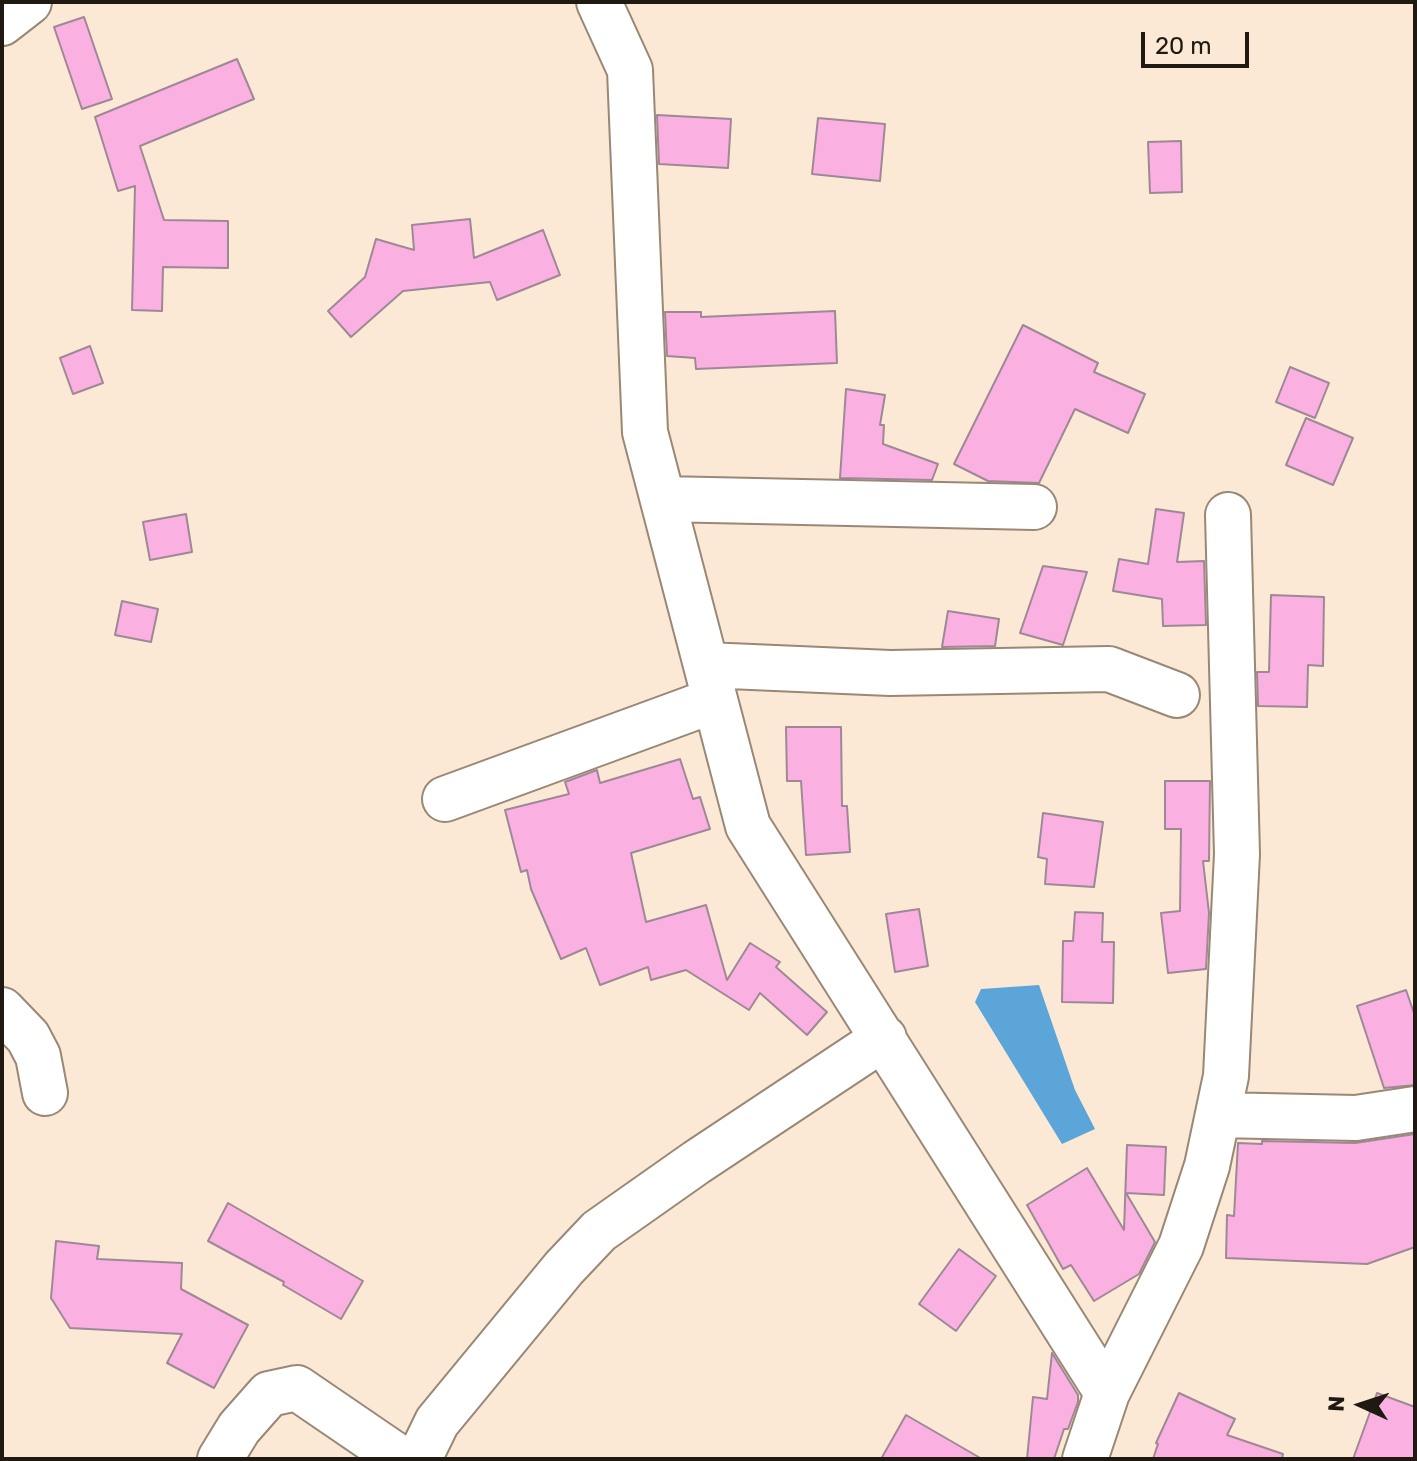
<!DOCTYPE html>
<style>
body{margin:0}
#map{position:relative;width:1417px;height:1461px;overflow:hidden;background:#fce9d5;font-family:Rubik,sans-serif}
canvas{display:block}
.frame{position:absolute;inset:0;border:4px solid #201912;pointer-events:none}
.north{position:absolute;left:1321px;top:1365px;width:80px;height:80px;-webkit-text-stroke:6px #fce9d5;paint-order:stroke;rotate:273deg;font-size:22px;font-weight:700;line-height:32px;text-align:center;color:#201912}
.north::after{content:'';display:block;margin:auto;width:28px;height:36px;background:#201912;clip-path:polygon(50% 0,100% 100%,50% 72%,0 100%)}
.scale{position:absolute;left:1141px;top:32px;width:108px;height:36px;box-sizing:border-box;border:4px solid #201912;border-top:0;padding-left:10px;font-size:24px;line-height:28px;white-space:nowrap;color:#201912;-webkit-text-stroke:6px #fce9d5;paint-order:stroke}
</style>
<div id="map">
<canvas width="1417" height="1461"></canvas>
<div class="frame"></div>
<div class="north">N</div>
<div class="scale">20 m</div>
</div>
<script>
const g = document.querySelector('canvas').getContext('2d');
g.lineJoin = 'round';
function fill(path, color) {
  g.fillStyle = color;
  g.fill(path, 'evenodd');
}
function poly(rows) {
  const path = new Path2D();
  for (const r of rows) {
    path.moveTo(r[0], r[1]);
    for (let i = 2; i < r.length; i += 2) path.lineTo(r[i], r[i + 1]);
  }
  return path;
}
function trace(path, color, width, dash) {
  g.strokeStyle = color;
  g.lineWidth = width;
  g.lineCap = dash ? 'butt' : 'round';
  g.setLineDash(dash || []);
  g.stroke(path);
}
fill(poly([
 [1039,985,1075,1090,1095,1129,1062,1144,975,1002,981,989]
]), '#5ca5d8');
const building = poly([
 [84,17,112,99,82,109,54,27,84,17],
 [237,59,254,99,140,146,164,220,228,221,228,268,163,267,162,311,132,310,135,186,118,191,95,117,237,59],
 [657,115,731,119,728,168,659,164,657,115],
 [818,118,885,124,880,181,812,174,818,118],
 [1181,141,1182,192,1150,193,1148,142,1181,141],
 [470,219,474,258,543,230,560,275,497,300,490,282,403,291,351,337,328,311,365,277,376,239,414,250,412,225,470,219],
 [835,311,837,363,696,369,695,358,667,356,665,312,701,312,701,317,835,311],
 [1023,325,1098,363,1094,372,1145,394,1128,433,1075,409,1039,483,988,481,954,464,1023,325],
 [90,346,103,383,73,394,60,358,90,346],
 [1290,367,1329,383,1315,418,1276,402,1290,367],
 [846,389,885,395,880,425,884,425,883,444,938,464,932,480,840,478,846,389],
 [1306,418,1353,438,1333,485,1286,465,1306,418],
 [1156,509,1184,513,1177,562,1204,561,1206,625,1163,626,1162,599,1113,591,1119,559,1148,564,1156,509],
 [186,514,192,552,150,560,143,522,186,514],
 [1043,566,1087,572,1063,645,1020,633,1043,566],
 [1271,595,1324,597,1323,666,1308,665,1307,707,1258,706,1257,672,1269,672,1271,595],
 [122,601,158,609,151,642,115,635,122,601],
 [948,611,999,619,995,646,942,647,948,611],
 [786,727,841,727,842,806,847,806,850,852,806,855,801,781,787,781,786,727],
 [680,759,693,799,700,797,710,829,631,853,646,922,706,905,727,980,750,943,780,962,776,967,827,1012,807,1035,760,993,749,1010,686,970,651,980,648,967,600,985,586,948,561,959,531,889,527,870,521,872,505,810,569,794,565,782,597,770,600,783,680,759],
 [1165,781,1210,781,1209,861,1203,861,1209,913,1206,969,1168,973,1161,913,1180,911,1181,829,1165,829,1165,781],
 [1043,813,1103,822,1094,887,1045,884,1047,859,1038,857,1043,813],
 [919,909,928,966,895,972,886,914,919,909],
 [1075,912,1103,913,1102,942,1114,942,1113,1003,1062,1002,1063,941,1073,941,1075,912],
 [1406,990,1415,1016,1415,1085,1384,1088,1357,1006,1406,990],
 [1415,1134,1415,1247,1367,1264,1226,1258,1227,1215,1234,1216,1238,1143,1262,1144,1262,1141,1355,1143,1415,1134],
 [1127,1145,1166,1147,1164,1195,1126,1193,1155,1242,1139,1274,1094,1301,1071,1265,1063,1269,1027,1205,1087,1168,1124,1230,1127,1145],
 [228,1203,363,1281,341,1319,283,1285,284,1282,208,1241,228,1203],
 [56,1241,99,1246,97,1259,182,1263,181,1289,248,1325,214,1388,167,1363,182,1334,70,1328,51,1298,56,1241],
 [959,1249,996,1276,956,1331,919,1304,959,1249],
 [1052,1353,1078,1395,1078,1402,1068,1429,1064,1429,1054,1459,1027,1459,1033,1397,1047,1399,1052,1353],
 [1179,1393,1235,1419,1227,1435,1283,1454,1282,1459,1153,1459,1158,1444,1156,1443,1179,1393],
 [1377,1393,1415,1407,1415,1459,1353,1459,1377,1393],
 [906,1415,982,1459,881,1459,906,1415]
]);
fill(building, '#fab1e2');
trace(building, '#9e8896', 2);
const minor = poly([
 [599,2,630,70,645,432,748,826,1107,1393],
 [2,23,29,2],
 [663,499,1034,507],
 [706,665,890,673,1109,669,1177,695],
 [445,799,715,700],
 [2,1010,28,1037,38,1056,45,1093],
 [1218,1115,1356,1118,1415,1109],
 [220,1459,239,1428,269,1394,297,1388,401,1459],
 [419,1459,437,1422,564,1268,599,1231,697,1162,884,1038],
 [1085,1459,1107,1393,1181,1246,1207,1166,1226,1076,1237,854,1228,515]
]);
trace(minor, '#988875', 48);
trace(minor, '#fff', 44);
</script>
